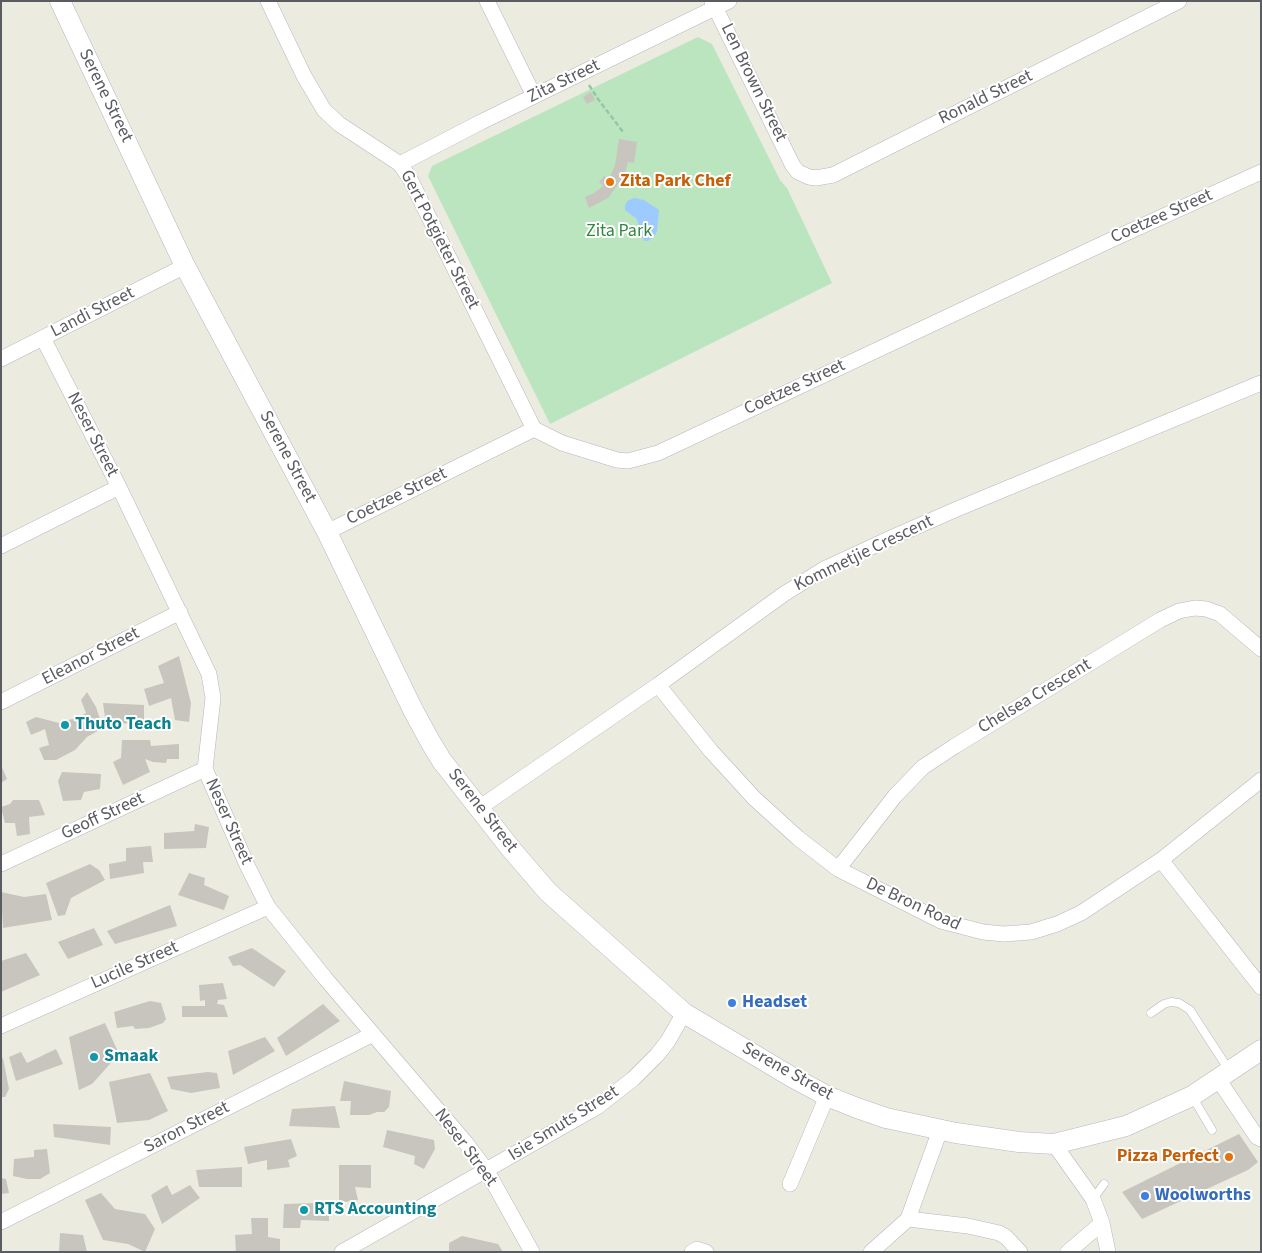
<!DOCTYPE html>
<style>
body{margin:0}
#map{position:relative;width:1262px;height:1253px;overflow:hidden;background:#ecebe0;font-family:"Source Sans 3",sans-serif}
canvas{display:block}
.frame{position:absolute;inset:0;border:2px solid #595c61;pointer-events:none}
</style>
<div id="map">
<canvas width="1262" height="1253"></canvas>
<div class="frame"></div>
</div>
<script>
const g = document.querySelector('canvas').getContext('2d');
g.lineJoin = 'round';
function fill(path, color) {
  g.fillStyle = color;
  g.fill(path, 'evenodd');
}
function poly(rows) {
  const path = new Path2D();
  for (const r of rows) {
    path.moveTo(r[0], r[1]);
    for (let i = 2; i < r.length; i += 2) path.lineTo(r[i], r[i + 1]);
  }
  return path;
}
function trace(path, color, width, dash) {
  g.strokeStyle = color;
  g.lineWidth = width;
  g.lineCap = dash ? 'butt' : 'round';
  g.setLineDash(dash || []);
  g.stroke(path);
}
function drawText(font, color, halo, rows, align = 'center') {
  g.font = font + ' "Source Sans 3",sans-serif';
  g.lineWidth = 4;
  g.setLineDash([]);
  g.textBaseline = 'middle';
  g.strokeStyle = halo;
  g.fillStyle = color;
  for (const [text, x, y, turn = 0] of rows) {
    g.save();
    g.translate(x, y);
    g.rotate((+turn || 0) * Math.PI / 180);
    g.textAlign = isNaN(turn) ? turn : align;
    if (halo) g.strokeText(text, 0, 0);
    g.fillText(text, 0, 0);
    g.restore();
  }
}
fill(poly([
 [698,37,712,44,780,180,787,188,832,283,550,424,428,176,432,166]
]), '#bbe5bf');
fill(poly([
 [634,198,644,200,659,210,657,231,655,235,648,241,645,241,641,236,637,219,625,210,625,206,627,201]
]), '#9dcaff');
fill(poly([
 [591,92,595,100,587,104,583,97],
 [619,139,637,142,634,163,628,162,624,176,608,198,589,208,585,197,594,193,603,186,599,182,604,176,609,179,615,165],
 [179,656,191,703,189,722,175,720,171,698,149,706,144,689,164,683,158,666],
 [87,692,96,707,103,728,87,737,75,750,56,760,44,760,39,748,49,745,45,729,31,735,26,722,36,717,59,723,79,717,86,713,81,700],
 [103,703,144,705,144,723,106,724],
 [122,740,150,740,151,746,179,744,179,759,167,759,166,763,153,762,145,759,150,772,123,785,113,762,121,758],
 [1,765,7,779,1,783],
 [62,772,101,774,100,789,84,792,81,800,63,801,58,781],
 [13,800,39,800,45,815,29,817,30,834,17,836,15,823,5,823,1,807,10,804],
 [195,824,209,827,206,848,164,849,164,833,194,831],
 [151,846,153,862,143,862,144,873,110,879,109,864,126,861,126,848],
 [90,864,99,870,105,880,71,898,65,915,58,916,46,883],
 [189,873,205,878,204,885,229,896,224,910,178,895],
 [1,892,24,897,46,894,52,920,3,928],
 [170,905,177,926,115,944,107,931],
 [94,928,103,945,68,959,58,942],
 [252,948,286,971,274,987,240,965,233,966,228,957],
 [26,953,40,975,1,992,1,961],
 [223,983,227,999,218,1000,217,1004,224,1005,228,1017,182,1017,182,1006,205,1006,205,1000,200,1001,199,985],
 [150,1001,161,1003,166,1019,163,1023,149,1028,135,1029,133,1026,117,1028,114,1012],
 [323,1004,340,1021,286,1056,277,1038],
 [105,1023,119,1054,92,1084,79,1090,69,1037],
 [265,1037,275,1051,233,1075,228,1051],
 [56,1049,63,1064,16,1081,9,1057,21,1052,27,1063],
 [3,1058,9,1089,5,1097,1,1097,1,1059],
 [208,1072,217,1073,220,1088,191,1093,171,1089,167,1077],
 [150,1073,168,1111,149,1120,117,1123,109,1082],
 [344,1081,391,1091,389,1107,384,1112,377,1112,369,1115,350,1115,351,1101,340,1101],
 [335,1106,340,1128,289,1126,292,1109],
 [53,1124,111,1127,110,1145,54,1137],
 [387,1130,434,1140,435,1149,424,1169,414,1164,415,1156,383,1147],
 [1239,1134,1258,1162,1248,1170,1142,1219,1122,1192],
 [291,1139,297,1156,288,1160,290,1167,267,1170,267,1160,248,1164,244,1147],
 [47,1149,50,1173,40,1179,27,1179,13,1176,14,1159,34,1157,34,1150],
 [339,1165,371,1165,371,1188,355,1187,358,1200,339,1203],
 [242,1167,242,1187,199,1187,196,1170],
 [1,1178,6,1179,9,1193,1,1194],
 [167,1185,172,1195,190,1185,200,1198,162,1224,151,1195],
 [101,1193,115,1209,145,1214,155,1229,145,1252,128,1244,103,1240,85,1200],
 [319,1203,329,1216,329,1221,301,1220,300,1228,283,1228,284,1204],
 [251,1218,268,1218,268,1237,280,1239,280,1252,236,1252,235,1235,252,1234],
 [60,1233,83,1235,87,1252,59,1252],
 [462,1236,498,1244,503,1252,449,1252,449,1243]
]), '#c7c5bd');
const service = poly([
 [1151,1013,1164,1004,1171,1002,1179,1003,1190,1010,1229,1070],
 [1192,1096,1212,1130],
 [1093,1199,1104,1184]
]);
const minor = poly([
 [268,1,304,76,324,110,339,124,400,164,409,177,534,429],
 [487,1,534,96],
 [712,1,793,166,798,172,809,177,816,178,833,175,1179,1],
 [400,164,481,122,729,1],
 [43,338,119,487,209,674,213,698,205,769,247,865,268,907,325,978,466,1143,487,1171,532,1252],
 [1,359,185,266],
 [534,429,562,443,617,460,628,461,658,453,1113,239,1261,172],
 [327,532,534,429],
 [1,546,119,487],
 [658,685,711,751,754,798,798,838,838,869,941,921,983,932,1004,934,1031,932,1057,924,1081,913,1161,860,1261,780],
 [1,702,180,612],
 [479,808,658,685,784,594,824,569,893,537,957,509,1261,383],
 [1161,860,1261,987],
 [1,864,205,769],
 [838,869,895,796,923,767,955,746,1160,620,1179,611,1195,608,1206,609,1220,614,1261,649],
 [1,1026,268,907],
 [1218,1079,1257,1137,1261,1139],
 [1054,1144,1093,1199,1102,1223,1108,1252],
 [790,1184,827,1096],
 [908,1219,968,1226,999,1233,1006,1237,1020,1252],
 [1,1222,373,1034],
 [342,1252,597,1107,633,1079,657,1055,668,1041,684,1013],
 [692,1252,697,1249,706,1252],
 [871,1252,908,1219,940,1130],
 [1068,1252,1102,1223]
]);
const tertiary = poly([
 [60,1,185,266,327,532,413,710,431,743,442,761,511,849,548,892,684,1013,790,1076,827,1096,857,1108,886,1118,956,1133,1019,1142,1054,1144,1126,1126,1192,1096,1261,1050]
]);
trace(service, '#b6b7bd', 9);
trace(minor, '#b6b7bd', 16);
trace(tertiary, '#b6b7bd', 21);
trace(poly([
 [589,85,598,99,623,132]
]), '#94c6a8', 2.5, [5, 2.5]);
trace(service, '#fff', 8);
trace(minor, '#fff', 15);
trace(tertiary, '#fff', 20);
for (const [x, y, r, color] of [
 [610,182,5,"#e8710a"],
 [65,725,5,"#0f9aa8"],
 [732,1003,5,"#3f7fe0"],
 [94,1057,5,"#0f9aa8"],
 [1229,1157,5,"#e8710a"],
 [1145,1196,5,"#3f7fe0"],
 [304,1210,5,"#0f9aa8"]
]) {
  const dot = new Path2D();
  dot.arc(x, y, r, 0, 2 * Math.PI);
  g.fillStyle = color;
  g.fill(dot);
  trace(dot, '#fff', 2);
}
drawText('18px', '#595c61', '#fff', [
 ["Zita Street",564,82,-26],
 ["Len Brown Street",753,83,64],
 ["Serene Street",105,96,64],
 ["Ronald Street",986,98,-26],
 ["Coetzee Street",1162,217,-24],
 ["Gert Potgieter Street",439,240,63],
 ["Landi Street",93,313,-27],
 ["Coetzee Street",795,388,-25],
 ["Neser Street",92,435,63],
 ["Serene Street",287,457,62],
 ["Coetzee Street",397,497,-26],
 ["Kommetjie Crescent",864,554,-26],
 ["Eleanor Street",91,657,-27],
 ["Chelsea Crescent",1035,697,-31],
 ["Serene Street",482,811,52],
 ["Geoff Street",103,817,-25],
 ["Neser Street",228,822,66],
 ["De Bron Road",913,905,25],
 ["Lucile Street",135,966,-24],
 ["Serene Street",787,1072,29],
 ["Isie Smuts Street",564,1124,-32],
 ["Saron Street",187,1128,-27],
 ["Neser Street",465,1148,53]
]);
drawText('bold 18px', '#c56008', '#fff', [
 ["Zita Park Chef",620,182],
 ["Pizza Perfect",1219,1157,"right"]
], 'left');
drawText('18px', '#338640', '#fff', [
 ["Zita Park",619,232]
]);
drawText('bold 18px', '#0d838f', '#fff', [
 ["Thuto Teach",75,725],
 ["Smaak",104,1057],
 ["RTS Accounting",314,1210]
], 'left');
drawText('bold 18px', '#366cbe', '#fff', [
 ["Headset",742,1003],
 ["Woolworths",1155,1196]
], 'left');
</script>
